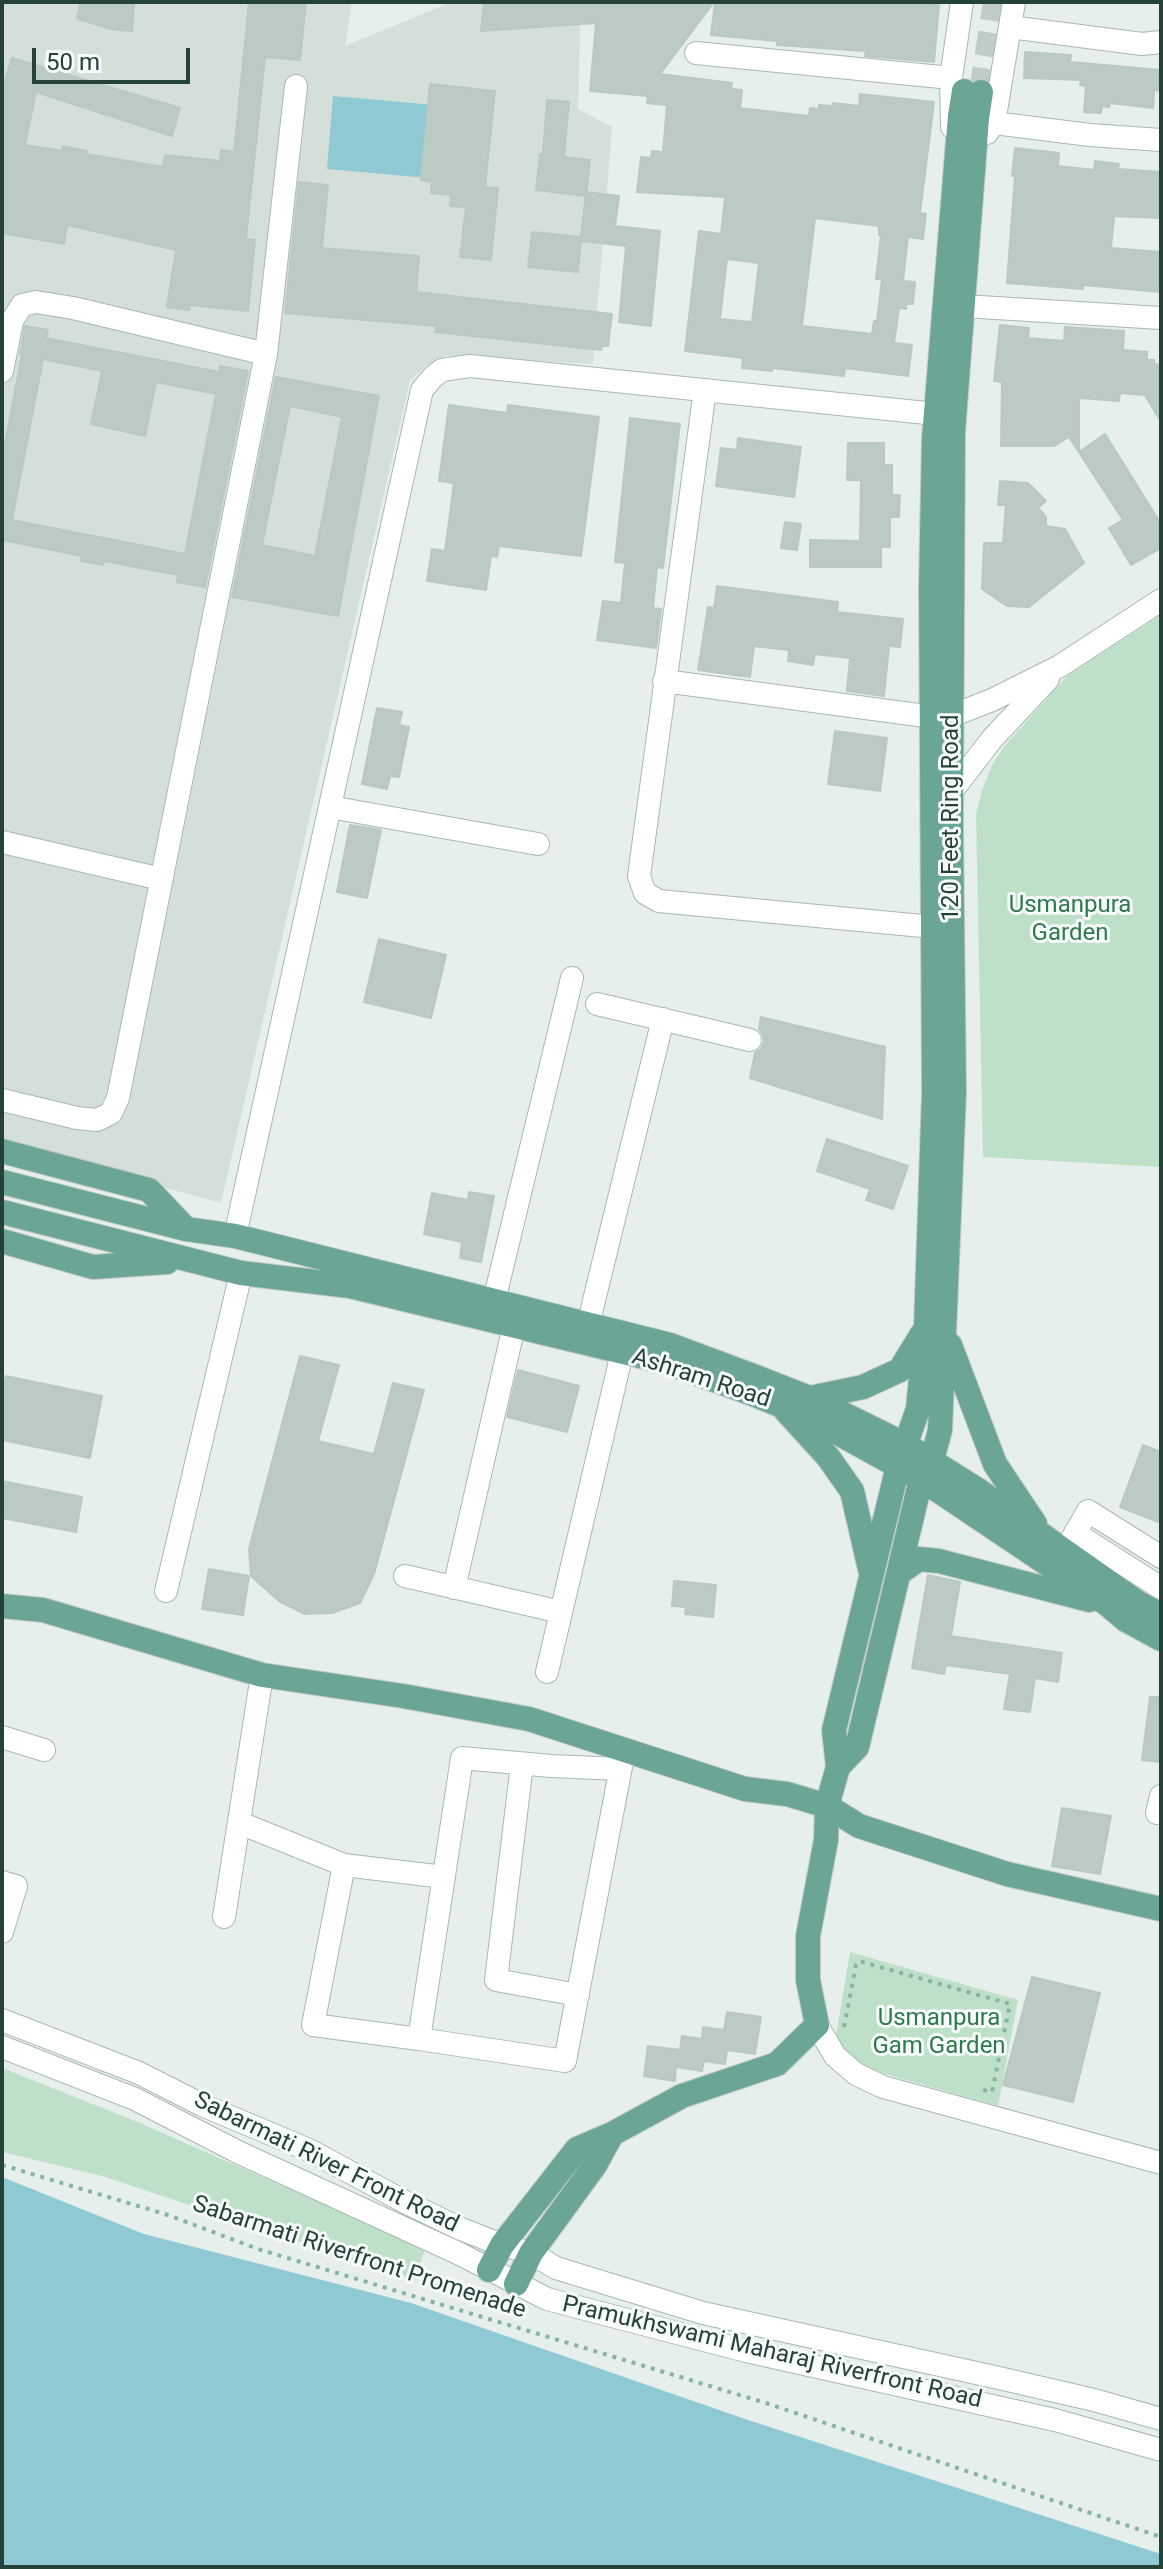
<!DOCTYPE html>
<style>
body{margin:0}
#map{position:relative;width:1163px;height:2569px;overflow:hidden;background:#e6efeb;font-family:Roboto,sans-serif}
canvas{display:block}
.frame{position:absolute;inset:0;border:4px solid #24423a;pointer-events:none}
.scale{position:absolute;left:32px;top:48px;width:158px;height:36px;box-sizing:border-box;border:4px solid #24423a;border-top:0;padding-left:10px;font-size:24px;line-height:28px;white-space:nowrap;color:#24423a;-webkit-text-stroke:6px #f7fbf9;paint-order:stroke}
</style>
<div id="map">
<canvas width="1163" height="2569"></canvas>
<div class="frame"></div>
<div class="scale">50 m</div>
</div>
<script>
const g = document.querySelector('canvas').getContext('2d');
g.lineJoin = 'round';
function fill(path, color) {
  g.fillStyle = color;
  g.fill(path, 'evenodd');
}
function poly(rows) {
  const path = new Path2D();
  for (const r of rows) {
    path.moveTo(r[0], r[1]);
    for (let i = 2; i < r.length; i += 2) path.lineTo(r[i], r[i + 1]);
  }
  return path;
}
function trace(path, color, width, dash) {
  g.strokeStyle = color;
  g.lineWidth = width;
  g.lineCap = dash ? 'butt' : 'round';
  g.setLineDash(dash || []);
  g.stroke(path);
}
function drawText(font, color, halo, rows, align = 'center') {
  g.font = font + ' Roboto,sans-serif';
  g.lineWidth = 6;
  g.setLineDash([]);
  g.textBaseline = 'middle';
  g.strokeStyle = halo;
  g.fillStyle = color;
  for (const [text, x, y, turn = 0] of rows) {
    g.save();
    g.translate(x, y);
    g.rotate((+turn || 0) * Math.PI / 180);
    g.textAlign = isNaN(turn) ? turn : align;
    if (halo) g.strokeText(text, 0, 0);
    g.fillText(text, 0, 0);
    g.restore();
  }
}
fill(poly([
 [2,2,352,2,345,46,452,2,581,2,578,109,612,127,593,364,445,356,425,367,410,381,221,1203,2,1143]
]), '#d4dfda');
fill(poly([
 [1161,615,1161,1167,983,1157,976,814,982,791,992,765,1003,748,1067,676],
 [850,1952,1018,2000,998,2106,857,2066,835,2042],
 [2,2068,140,2123,425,2249,415,2280,102,2176,2,2152]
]), '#bfe0c8');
fill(poly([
 [333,96,480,109,473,182,327,169],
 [2,2177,144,2234,411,2303,745,2419,1161,2554,1161,2567,2,2567]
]), '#8ec9d4');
const building = poly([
 [81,2,134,2,132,31,110,29,79,19,77,17,81,2],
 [249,2,306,2,300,60,265,57,246,239,255,240,248,311,190,305,189,310,167,307,176,250,67,225,64,244,2,233,2,90,12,58,180,108,172,136,36,92,25,145,62,151,63,146,87,151,86,154,163,167,165,155,220,161,221,150,234,152,249,2],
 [484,2,714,2,660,74,732,83,731,89,742,90,740,108,809,116,810,108,819,109,819,105,833,106,833,103,859,106,860,94,934,102,920,213,926,214,923,239,908,237,903,281,915,282,913,304,906,304,906,309,899,308,894,343,912,345,908,376,845,368,844,376,772,368,772,371,742,368,743,358,685,351,699,231,721,234,725,197,637,192,641,157,651,158,652,151,663,152,667,105,647,103,648,96,590,91,596,23,481,31,484,2],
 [815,218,879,226,879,235,881,235,876,279,882,279,877,321,874,321,872,334,802,326,815,218],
 [727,259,759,263,752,322,720,319,727,259],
 [715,2,901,2,939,5,934,62,865,56,866,51,777,45,777,41,711,35,715,2],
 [1025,52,1071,55,1070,62,1161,70,1161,91,1154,90,1153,108,1110,103,1109,107,1102,106,1101,113,1084,112,1086,86,1080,85,1081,80,1024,78,1025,52],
 [430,84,495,91,485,187,498,188,491,260,460,257,466,207,450,206,451,195,431,193,432,182,421,180,430,84],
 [547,100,569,102,564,157,590,160,586,196,536,190,540,154,543,154,547,100],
 [1015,148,1059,153,1058,166,1094,170,1095,161,1119,164,1118,169,1161,172,1161,218,1114,216,1111,248,1161,252,1161,292,1083,285,1083,289,1007,283,1015,176,1012,176,1015,148],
 [299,182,328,185,322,248,419,256,416,292,612,314,608,346,602,346,601,350,435,332,436,326,285,313,299,182],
 [586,192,619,196,615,226,660,231,651,326,619,322,626,246,581,241,578,272,528,267,532,232,581,237,586,192],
 [1000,325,1029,328,1028,338,1064,341,1065,327,1124,331,1123,350,1147,352,1147,360,1154,360,1154,364,1161,365,1161,422,1145,395,1120,393,1119,401,1079,398,1079,452,1105,434,1161,524,1161,548,1131,565,1109,528,1123,520,1069,437,1054,446,1001,446,1002,382,994,381,1000,325],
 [25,326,48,330,46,338,219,372,220,366,248,371,205,587,177,582,178,575,104,561,103,565,81,561,82,556,2,540,2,460,22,355,20,354,25,326],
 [43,359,102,371,91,424,145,436,156,382,216,394,185,554,12,520,43,359],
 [276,377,379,396,338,616,232,597,276,377],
 [290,406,342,417,315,556,262,545,290,406],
 [449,405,507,413,508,405,599,417,581,556,499,546,497,557,491,556,486,590,427,581,432,549,445,551,454,483,439,481,449,405],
 [630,418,680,424,663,568,657,567,653,608,661,609,656,648,597,640,603,601,621,603,625,563,615,562,630,418],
 [738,438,801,447,794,497,716,486,721,448,737,450,738,438],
 [848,443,884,443,884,465,892,465,892,495,900,495,899,517,890,517,890,547,881,547,881,567,810,567,810,540,860,541,861,480,847,480,848,443],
 [1000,481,1028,483,1046,501,1038,508,1046,517,1046,526,1065,529,1084,563,1029,607,1007,606,982,589,984,543,1003,543,1006,505,998,505,1000,481],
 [785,522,801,524,797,550,781,548,785,522],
 [717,586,838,602,837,612,903,619,900,647,889,646,884,696,847,691,850,658,815,654,813,665,788,661,789,650,754,646,750,677,698,670,708,607,714,608,717,586],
 [377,708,402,712,399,725,409,727,399,777,390,776,387,789,362,784,377,708],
 [835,731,887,738,880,791,828,784,835,731],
 [350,825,381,830,367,898,337,892,350,825],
 [379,939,446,955,431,1018,364,1002,379,939],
 [761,1017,885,1047,882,1119,750,1078,755,1053,761,1049,764,1042,763,1035,759,1029,761,1017],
 [827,1139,908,1166,893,1209,866,1200,870,1189,817,1171,827,1139],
 [469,1192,494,1196,481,1262,460,1258,462,1242,424,1234,432,1193,468,1200,469,1192],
 [300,1356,339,1365,318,1441,374,1454,393,1383,424,1390,374,1574,360,1603,332,1613,305,1614,279,1601,251,1576,249,1549,300,1356],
 [518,1370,579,1386,567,1432,507,1417,518,1370],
 [6,1376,102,1396,90,1458,2,1440,2,1393,6,1376],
 [1143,1445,1161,1452,1161,1523,1120,1507,1143,1445],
 [2,1481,82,1497,76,1532,2,1518,2,1481],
 [209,1569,249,1576,243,1615,202,1609,209,1569],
 [928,1575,960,1582,951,1636,1062,1653,1058,1682,1035,1678,1030,1712,1004,1709,1010,1674,946,1665,944,1674,912,1668,928,1575],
 [674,1581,716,1585,713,1617,685,1614,686,1607,672,1606,674,1581],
 [1150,1697,1161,1697,1161,1762,1142,1760,1150,1697],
 [1062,1808,1111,1816,1100,1874,1052,1866,1062,1808],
 [1032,1977,1100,1993,1073,2102,1003,2085,1032,1977],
 [727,2012,761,2017,755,2054,727,2050,725,2064,704,2061,702,2071,676,2067,675,2081,644,2076,648,2046,680,2050,682,2036,702,2039,703,2027,724,2030,727,2012]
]);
fill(building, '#bbcac4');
trace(building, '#b8c9c2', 2);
trace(poly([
 [981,92,995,2]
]), '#bfccc8', 24, [24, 12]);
const minor = poly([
 [1010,27,1142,44,1161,42],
 [696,53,951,78],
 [994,123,1090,135,1161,140],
 [952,127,951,78,962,2],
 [987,133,994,123,1014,2],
 [963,306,1161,318],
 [2,371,12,321,22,305,36,302,73,308,266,354],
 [705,390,639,876,645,893,659,901,933,927],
 [664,681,933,717,951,716,992,700,1060,666,1161,600],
 [943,793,952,791,992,739,1048,679],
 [330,807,538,844],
 [2,842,161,879],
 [597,1004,750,1040],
 [2,1100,77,1118,97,1120,111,1113,118,1098,266,354,296,86],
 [235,1236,422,390,433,377,442,370,470,366,936,414],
 [494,1301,572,978],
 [588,1325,663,1019],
 [1075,1533,1161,1588],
 [1065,1551,1088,1511,1161,1557],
 [405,1576,561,1612],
 [454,1588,514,1326],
 [166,1591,241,1273],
 [547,1672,622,1353],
 [2,1737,44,1750],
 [522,1764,496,1980,578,1995],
 [620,1769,551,1766,462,1758,419,2039,565,2061,624,1751],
 [1157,1813,1161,1796],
 [240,1823,344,1865],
 [2,1882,16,1886,2,1932],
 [224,1917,262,1675],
 [2,2020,139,2073,202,2105,309,2150,407,2203,461,2229,502,2245,531,2253,556,2268,703,2313,999,2378,1094,2400,1161,2419],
 [817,2025,835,2056,856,2074,883,2087,1161,2163],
 [419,2039,313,2025,344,1865,444,1877],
 [2,2047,135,2099,240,2153,460,2254,547,2299,746,2351,1055,2420,1161,2450]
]);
const major = poly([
 [2,1151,149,1190,186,1229],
 [2,1182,186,1229,235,1236,670,1345,756,1377,817,1401,906,1445,978,1490,1137,1602,1161,1615],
 [2,1212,241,1273,350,1286,665,1362,750,1393,809,1417,921,1479,1107,1604,1126,1620,1161,1639],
 [2,1241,93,1267,167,1262],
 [950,1345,995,1464,1035,1524],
 [810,1398,863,1387,900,1370,922,1334],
 [786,1411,828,1457,852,1491,870,1569],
 [899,1573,919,1559,939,1561,1089,1600],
 [2,1606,43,1610,262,1675,403,1696,529,1719,745,1789,787,1794,827,1806,838,1767,834,1730,898,1466,918,1409,926,1326,934,1093,931,586,934,438,960,116,964,91],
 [838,1767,857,1747,921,1479,932,1460,940,1430,954,1093,951,826,953,432,977,118,981,92],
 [827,1806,859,1826,1007,1874,1161,1909],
 [612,2134,682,2096,777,2064,817,2025,808,1980,808,1936,826,1840,827,1806],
 [489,2270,502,2245,577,2149,612,2134,595,2165,531,2253,516,2284]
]);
trace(minor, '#a8b8b2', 24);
trace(major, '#c2cac8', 26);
trace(poly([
 [844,2027,856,1965,859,1961,1010,2004,992,2092,983,2090],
 [2,2165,168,2215,258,2249,766,2403,1161,2537]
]), '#86b3a5', 4, [4, 6]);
trace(minor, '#fff', 22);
trace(major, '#6aa596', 24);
drawText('24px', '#24423a', '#f7fbf9', [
 ["120 Feet Ring Road",952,818,-90],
 ["Ashram Road",701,1379,18],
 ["Sabarmati River Front Road",326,2163,26],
 ["Sabarmati Riverfront Promenade",359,2258,18],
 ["Pramukhswami Maharaj Riverfront Road",772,2353,13]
]);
drawText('24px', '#2d7a4b', '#f7fbf9', [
 ["Usmanpura",1070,906],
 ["Garden",1070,934],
 ["Usmanpura",939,2019],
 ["Gam Garden",939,2047]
]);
</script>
